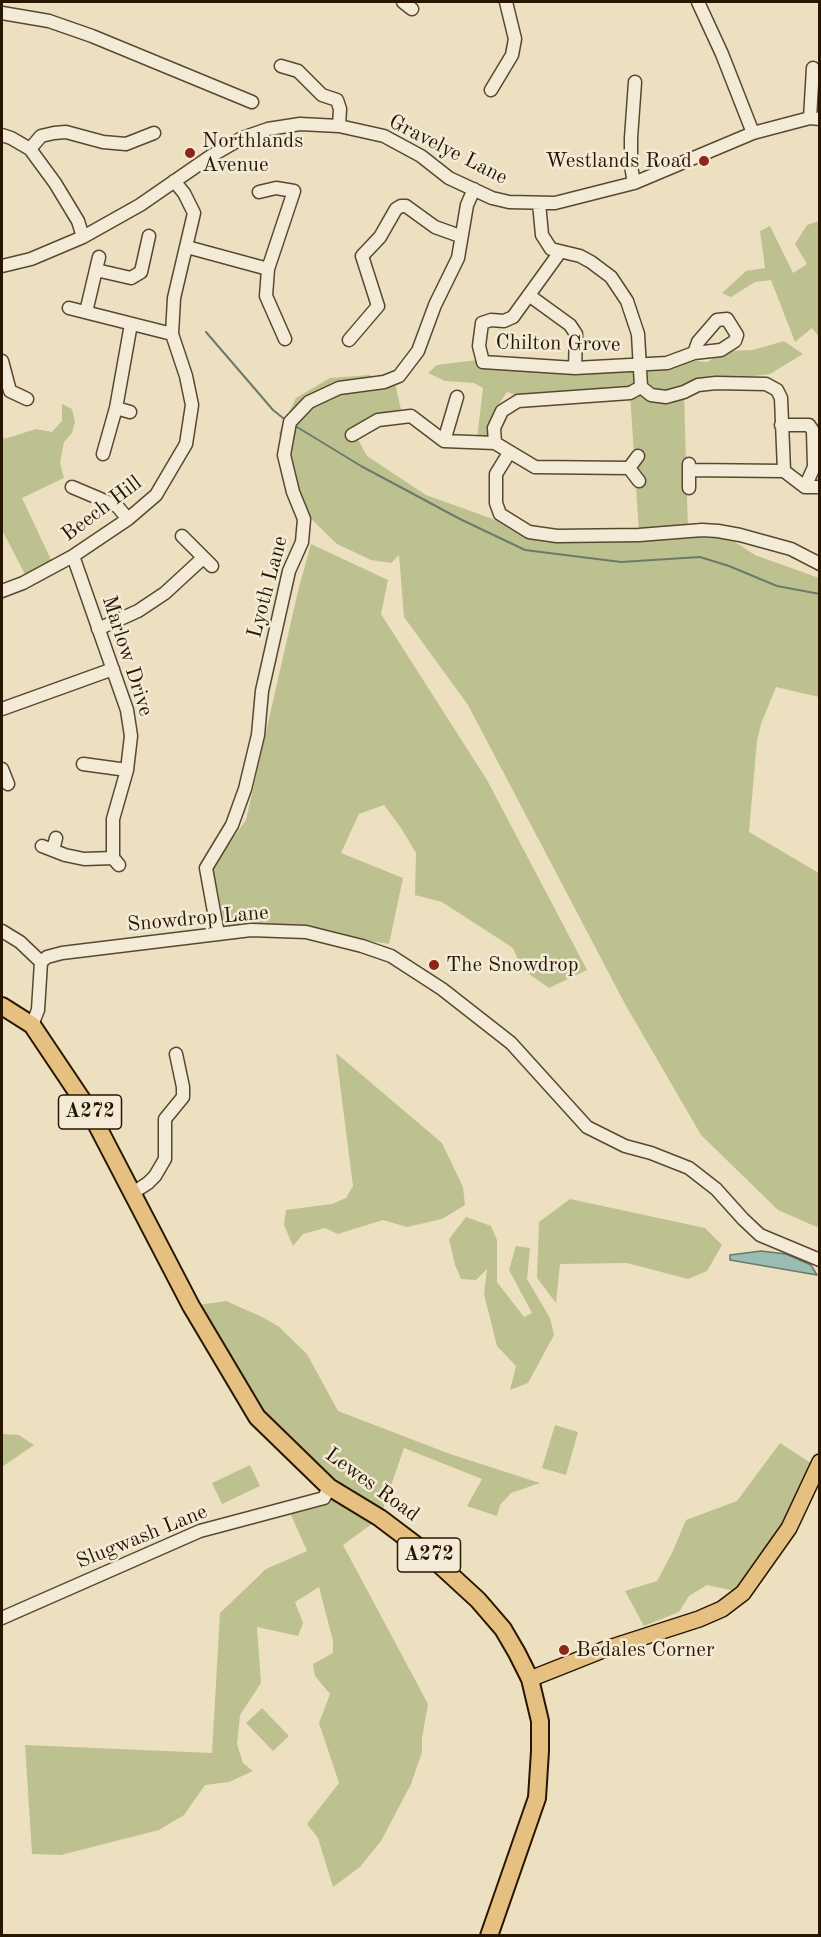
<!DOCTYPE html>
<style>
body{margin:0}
#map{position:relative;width:821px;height:1937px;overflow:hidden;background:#ede0c1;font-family:"Old Standard TT",serif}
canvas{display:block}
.frame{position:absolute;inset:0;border:3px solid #281600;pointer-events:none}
</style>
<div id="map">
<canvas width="821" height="1937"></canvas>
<div class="frame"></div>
</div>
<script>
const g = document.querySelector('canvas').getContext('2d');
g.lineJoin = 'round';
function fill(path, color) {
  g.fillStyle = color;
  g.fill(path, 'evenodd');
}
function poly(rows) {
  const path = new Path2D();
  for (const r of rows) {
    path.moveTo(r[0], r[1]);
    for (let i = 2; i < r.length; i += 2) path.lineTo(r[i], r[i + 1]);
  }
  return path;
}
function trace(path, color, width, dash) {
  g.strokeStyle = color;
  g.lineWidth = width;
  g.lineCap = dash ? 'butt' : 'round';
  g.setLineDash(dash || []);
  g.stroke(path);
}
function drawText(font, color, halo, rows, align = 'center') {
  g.font = font + ' "Old Standard TT",serif';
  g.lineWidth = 5;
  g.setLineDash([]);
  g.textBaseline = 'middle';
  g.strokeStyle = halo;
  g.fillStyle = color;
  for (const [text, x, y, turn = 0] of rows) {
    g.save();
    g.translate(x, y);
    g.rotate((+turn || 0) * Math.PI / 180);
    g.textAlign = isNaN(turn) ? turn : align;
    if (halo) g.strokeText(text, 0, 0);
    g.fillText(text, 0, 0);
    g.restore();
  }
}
fill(poly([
 [819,221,819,337,812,328,795,342,771,280,755,282,731,297,722,293,746,271,765,268,760,231,770,226,793,273,807,264,795,244,807,225],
 [784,341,803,354,770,374,737,378,684,392,688,532,718,531,755,555,819,578,819,697,776,687,761,724,757,741,749,832,819,873,819,1228,778,1210,701,1135,625,1004,468,705,404,617,399,555,391,563,371,560,337,544,300,508,279,433,296,398,330,378,369,375,395,383,402,414,354,432,367,456,426,495,529,532,639,534,630,393,643,387,643,370,689,360,707,362,726,351,753,350],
 [477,360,629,369,633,371,635,385,628,391,520,397,507,392,495,410,488,440,477,439,483,388,474,383,445,381,428,373,437,365],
 [62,404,72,409,75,422,72,433,64,442,60,463,64,478,22,498,53,564,27,578,2,530,2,434,4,439,36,429,52,432,62,421],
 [311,544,388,580,381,614,487,780,587,970,549,988,522,969,513,948,442,902,415,895,416,853,401,828,384,805,359,814,341,853,403,878,389,944,288,928,225,925,212,868,246,820,298,591],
 [336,1053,442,1143,463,1187,465,1205,442,1219,407,1227,383,1220,338,1234,325,1228,303,1234,293,1246,284,1225,286,1210,332,1204,346,1198,353,1186],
 [570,1199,705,1228,722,1245,707,1271,688,1279,627,1263,560,1264,556,1303,537,1278,539,1222],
 [466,1217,491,1226,497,1240,497,1282,524,1317,532,1313,509,1270,516,1246,530,1248,527,1279,550,1318,554,1335,528,1383,510,1390,516,1366,497,1346,484,1294,487,1269,476,1280,461,1279,455,1265,449,1239],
 [226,1301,260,1316,278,1326,307,1354,338,1411,450,1454,540,1483,511,1493,500,1505,497,1516,467,1506,482,1479,404,1448,380,1518,343,1545,428,1704,422,1738,422,1752,411,1784,381,1841,360,1867,333,1887,318,1838,307,1824,339,1783,319,1723,330,1694,315,1676,313,1664,333,1653,333,1641,319,1587,295,1602,303,1623,298,1636,257,1627,261,1683,240,1715,237,1744,243,1763,253,1771,229,1782,205,1785,184,1815,159,1830,61,1855,32,1854,25,1745,212,1753,220,1613,266,1569,307,1551,288,1508,324,1498,328,1487,257,1417,191,1306],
 [555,1425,578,1432,566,1475,542,1468],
 [2,1434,19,1435,34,1445,2,1467],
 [780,1443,817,1467,743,1593,707,1585,689,1596,679,1612,644,1626,625,1591,657,1581,672,1553,686,1520,737,1501],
 [250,1465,260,1486,222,1504,212,1483],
 [262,1708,289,1736,273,1751,246,1723]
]), '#bdc190');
const water = poly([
 [761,1251,786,1254,811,1265,817,1275,730,1260,730,1255,761,1251]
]);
fill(water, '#99bdb2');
trace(water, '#6c7a6b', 1.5);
trace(poly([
 [206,332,273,410,283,418],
 [297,427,361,466,460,519,525,550,621,562,700,557,729,566,777,586,820,594]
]), '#6c7a6b', 2);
const minor = poly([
 [403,2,412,9],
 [698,2,722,54,753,133],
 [2,13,49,21,92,36,252,102],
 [281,66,298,71,322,95,337,100,340,109,339,126],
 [491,90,512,55,515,39,506,2],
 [810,118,813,68],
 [2,135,11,138,30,149,55,183,78,221,83,237],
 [30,149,41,136,54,133,66,132,103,142,126,144,154,133],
 [634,183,631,166,631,138,635,82],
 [259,192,276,188,294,191,268,269,266,296,285,339],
 [539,203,542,235,551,249,580,256,591,262,611,277,627,301,638,334,641,387,651,395,666,397,684,392,698,385,716,383,766,384,777,390,781,398,784,471,805,487,820,487],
 [187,247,268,269],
 [560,252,513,317,504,321,491,320,482,323,479,346,483,362,575,368,667,363,694,353,698,342,717,320,727,319,737,335,735,341,721,350,694,353],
 [2,266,31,259,83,237,140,205,211,156,242,138,268,129,300,124,339,126,384,136,421,156,449,178,492,198,509,202,555,203,634,183,753,133,810,118,820,119],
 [96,270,131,278,141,272,149,236],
 [530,296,570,325,576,334,575,368],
 [69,308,172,334],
 [86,312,99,257],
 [349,340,378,306,362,256,380,237,396,209,401,206,406,206,435,227,460,236],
 [2,361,10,391,27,399],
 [116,408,130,412],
 [781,425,809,425,813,431,814,467,805,487],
 [352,435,378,420,411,416,444,441,495,443],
 [444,441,457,397],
 [495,443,494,428,502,411,518,401,630,393,641,387],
 [495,443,535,467,629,468],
 [509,453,496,474,496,503,500,514,529,532,557,536,639,535,702,530,718,531,740,535,791,549,820,564],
 [103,454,116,408,131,324],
 [638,456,629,468,639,481],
 [689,464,689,488],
 [689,470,784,471],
 [72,487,117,506,128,519],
 [182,536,212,566],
 [73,556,127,710,131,736,127,770,113,819,113,858,119,865],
 [2,591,23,583,73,556,128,519,156,495,186,444,192,405,186,376,172,334,174,298,194,213,184,193,174,181],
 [98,629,138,611,165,593,203,558],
 [2,709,113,669],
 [83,764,127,770],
 [2,769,8,784],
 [42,846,65,855,84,859,113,858],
 [53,850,56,838],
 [2,931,20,942,41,962],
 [218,934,206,868,232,825,245,789,258,735,262,691,289,571,302,542,304,519,293,492,284,455,290,422,309,402,339,388,384,382,399,376,418,351,435,305,458,258,467,205,474,189],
 [32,1025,38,1010,41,962,47,957,62,953,251,930,306,932,362,946,391,956,442,989,511,1043,587,1127,625,1146,651,1153,689,1168,716,1189,743,1219,760,1235,820,1260],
 [131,1194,148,1183,155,1176,165,1159,165,1119,183,1097,183,1087,176,1054],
 [2,1618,200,1531,324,1498,329,1487]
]);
const major = poly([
 [530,1679,603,1650,699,1619,722,1609,743,1593,789,1528,820,1462]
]);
const highway = poly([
 [2,1006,32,1025,89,1110,191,1306,257,1417,329,1487,380,1518,429,1555,478,1600,503,1629,517,1653,530,1679,540,1721,540,1751,537,1798,489,1936]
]);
trace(minor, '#594830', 15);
trace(major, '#281600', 18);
trace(highway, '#281600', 20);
trace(minor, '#f3ebd7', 12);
trace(major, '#e6c080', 15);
trace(highway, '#e6c080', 16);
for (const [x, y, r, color] of [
 [190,153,6,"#8f2418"],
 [704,161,6,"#8f2418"],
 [434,965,6,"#8f2418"],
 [564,1650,6,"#8f2418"]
]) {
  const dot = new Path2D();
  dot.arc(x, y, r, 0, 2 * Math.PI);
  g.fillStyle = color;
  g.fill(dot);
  trace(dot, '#f3ebd7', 2);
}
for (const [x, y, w] of [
 [90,1112,63],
 [429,1555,63]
]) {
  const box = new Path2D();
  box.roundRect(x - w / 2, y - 17, w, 34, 4.5);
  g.fillStyle = '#f3ebd7';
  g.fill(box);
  trace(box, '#281600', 1.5);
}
drawText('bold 20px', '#281600', null, [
 ["A272",90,1112],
 ["A272",429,1555]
]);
drawText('21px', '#281600', '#f3ebd7', [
 ["Northlands",202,141],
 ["Avenue",202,165],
 ["Westlands Road",692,161,"right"],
 ["The Snowdrop",446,965],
 ["Bedales Corner",576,1650]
], 'left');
drawText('21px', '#281600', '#f3ebd7', [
 ["Gravelye Lane",448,150,27],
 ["Chilton Grove",558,344,1],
 ["Beech Hill",102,509,-37],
 ["Lyoth Lane",268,587,-75],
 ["Marlow Drive",127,656,72],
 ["Snowdrop Lane",198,919,-5],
 ["Lewes Road",372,1485,36],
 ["Slugwash Lane",142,1537,-22]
]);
</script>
